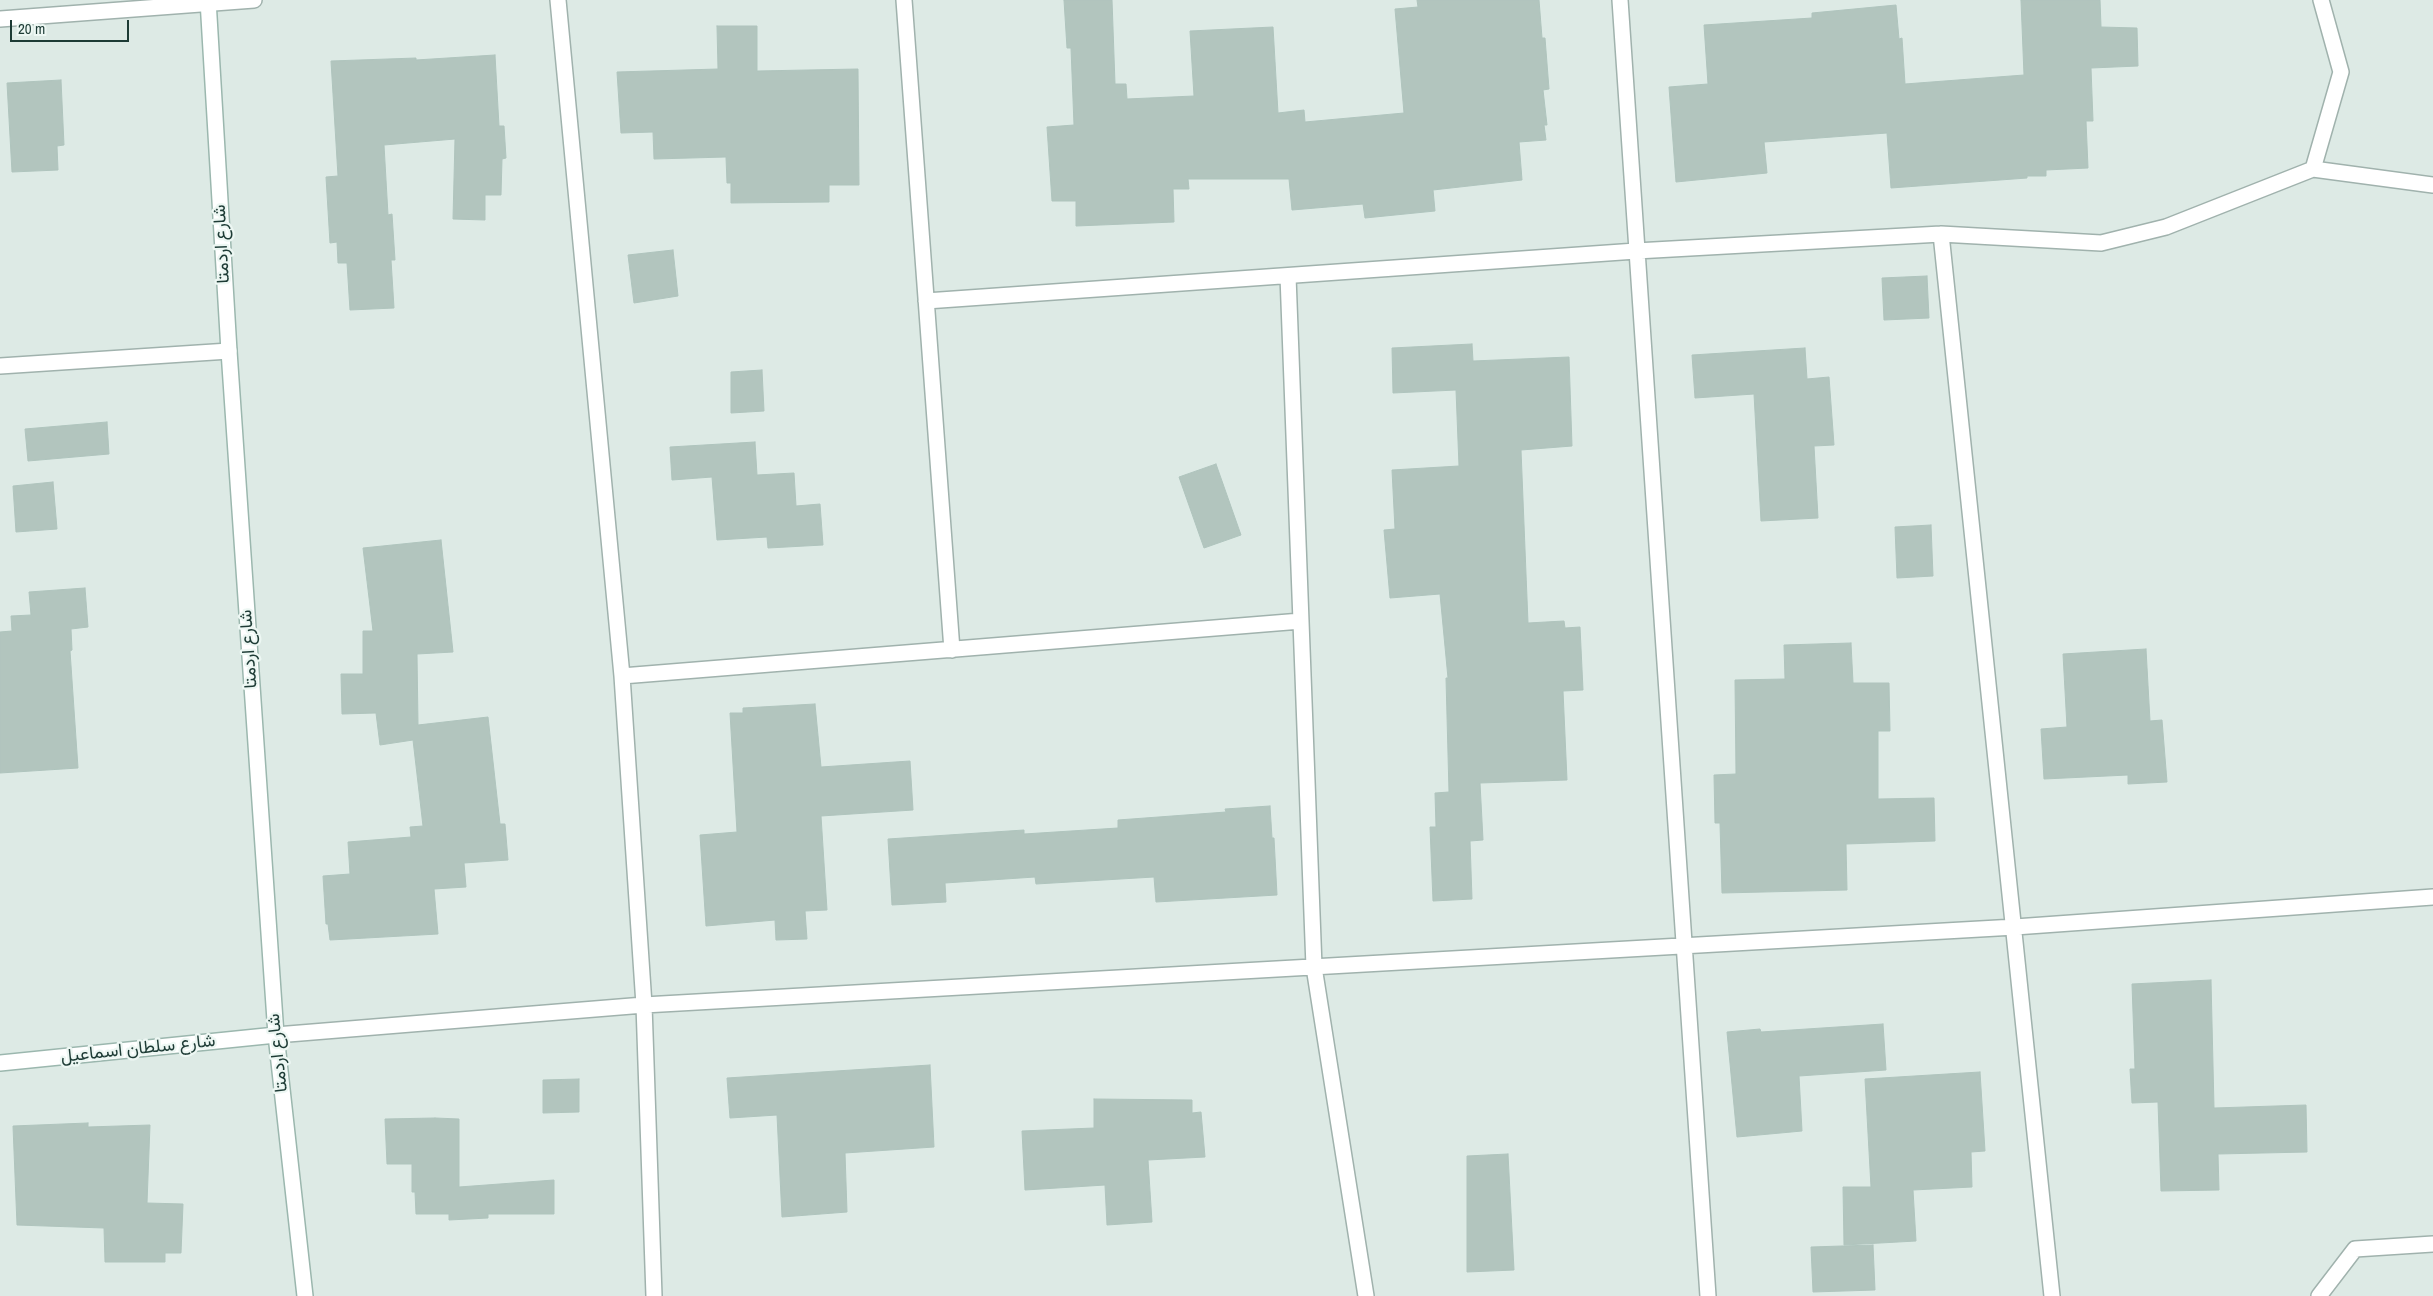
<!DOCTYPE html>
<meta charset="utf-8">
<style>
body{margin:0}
#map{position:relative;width:2433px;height:1296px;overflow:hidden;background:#ddeae5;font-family:"Archivo Narrow",sans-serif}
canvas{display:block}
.scale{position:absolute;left:10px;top:20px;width:119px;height:22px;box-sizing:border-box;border:2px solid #1d3b35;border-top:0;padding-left:6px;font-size:15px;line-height:18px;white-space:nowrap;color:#1d3b35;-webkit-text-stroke:4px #edf7f3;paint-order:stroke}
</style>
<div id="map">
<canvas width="2433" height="1296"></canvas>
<div class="scale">20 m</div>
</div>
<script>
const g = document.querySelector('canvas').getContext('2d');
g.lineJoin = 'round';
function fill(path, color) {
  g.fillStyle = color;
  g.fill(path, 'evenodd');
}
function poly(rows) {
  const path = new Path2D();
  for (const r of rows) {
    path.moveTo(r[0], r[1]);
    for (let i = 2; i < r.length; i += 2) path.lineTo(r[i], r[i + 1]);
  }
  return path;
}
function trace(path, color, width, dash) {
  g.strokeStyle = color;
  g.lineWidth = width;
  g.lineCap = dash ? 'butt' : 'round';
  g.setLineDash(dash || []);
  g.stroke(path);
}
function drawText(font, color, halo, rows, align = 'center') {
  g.font = font + ' "Archivo Narrow",Vazirmatn,sans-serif';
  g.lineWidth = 4.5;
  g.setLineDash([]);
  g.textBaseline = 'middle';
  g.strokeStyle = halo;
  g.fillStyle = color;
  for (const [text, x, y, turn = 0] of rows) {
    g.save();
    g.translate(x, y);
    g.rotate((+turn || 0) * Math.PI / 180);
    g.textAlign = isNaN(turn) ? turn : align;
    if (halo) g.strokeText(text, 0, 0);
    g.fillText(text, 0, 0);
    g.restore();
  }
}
const building = poly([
 [1064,0,1112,0,1115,84,1126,84,1127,99,1194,96,1190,31,1273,27,1278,113,1304,110,1305,122,1404,113,1395,9,1418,7,1417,0,1539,0,1542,38,1545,38,1549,89,1543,90,1547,125,1544,125,1546,140,1519,142,1522,180,1433,190,1435,211,1365,218,1363,204,1292,210,1289,179,1188,179,1189,189,1173,189,1174,222,1076,226,1076,201,1052,201,1047,127,1074,125,1071,48,1067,48,1064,0],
 [2021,0,2100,0,2101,27,2137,28,2138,66,2091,68,2093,121,2086,121,2088,168,2046,170,2046,176,2027,176,2027,178,1891,188,1887,133,1764,142,1767,173,1676,182,1669,87,1708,84,1704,25,1812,18,1812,13,1896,5,1899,39,1902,38,1905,84,2024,75,2021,0],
 [717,26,757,26,757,71,858,69,859,185,829,185,829,202,731,203,731,183,727,183,726,157,654,159,653,132,621,133,617,72,718,69,717,26],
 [495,55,499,126,504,126,506,158,502,159,501,195,485,195,485,220,453,219,455,139,384,145,388,215,392,214,395,260,391,260,394,308,350,310,347,263,338,263,337,242,330,243,326,177,338,176,331,61,416,58,416,60,495,55],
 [61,80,64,145,57,146,58,170,12,172,7,83,61,80],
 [673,250,678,296,634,303,628,255,673,250],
 [1927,276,1929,318,1884,320,1882,278,1927,276],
 [1472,344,1473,361,1569,357,1572,446,1521,450,1526,574,1528,623,1564,621,1565,628,1580,627,1583,690,1563,691,1567,780,1480,783,1483,840,1470,841,1472,899,1433,901,1430,827,1436,827,1435,793,1449,792,1446,678,1448,678,1440,594,1390,598,1384,530,1395,529,1392,470,1459,466,1456,390,1393,393,1392,348,1472,344],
 [1805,348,1807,379,1829,377,1834,445,1814,446,1818,518,1761,521,1754,394,1695,398,1692,355,1805,348],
 [762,370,764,411,731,413,731,372,762,370],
 [107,422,109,454,28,461,25,429,107,422],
 [755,442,757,475,794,473,796,506,820,504,823,545,768,548,767,537,717,540,712,477,672,480,670,447,755,442],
 [1216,464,1241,535,1204,548,1179,477,1216,464],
 [53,482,57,529,16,532,13,486,53,482],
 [1931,525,1933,576,1897,578,1895,527,1931,525],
 [441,540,453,652,417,654,418,725,488,717,500,824,505,824,508,860,464,863,466,887,434,889,438,934,330,940,328,924,326,924,323,876,350,874,348,842,411,837,410,827,423,826,413,740,380,745,376,713,342,714,341,674,363,674,363,631,373,631,363,548,441,540],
 [85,588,88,627,71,629,72,650,70,651,78,768,0,773,0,632,12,631,11,616,31,615,29,592,85,588],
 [1851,643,1853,683,1889,683,1890,731,1878,731,1878,799,1934,798,1935,841,1846,844,1847,890,1722,893,1720,823,1715,823,1714,775,1736,774,1735,680,1785,679,1784,645,1851,643],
 [2146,649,2150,721,2162,720,2167,782,2128,784,2128,775,2044,779,2041,729,2067,727,2063,654,2146,649],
 [815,704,821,767,910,761,913,810,821,816,827,910,805,911,807,939,776,940,775,920,706,926,700,835,737,832,730,713,743,713,743,708,815,704],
 [1270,806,1272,838,1274,838,1277,895,1156,902,1154,877,1036,884,1035,877,945,883,946,902,892,905,888,839,1024,830,1024,834,1118,828,1118,820,1226,812,1225,809,1270,806],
 [2211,980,2214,1108,2306,1105,2307,1152,2218,1154,2219,1190,2161,1191,2158,1102,2132,1103,2130,1069,2135,1069,2132,984,2211,980],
 [1883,1024,1886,1070,1799,1076,1802,1131,1737,1137,1727,1032,1760,1029,1761,1032,1883,1024],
 [930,1065,934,1147,845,1153,847,1212,782,1217,777,1115,730,1118,727,1078,930,1065],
 [1980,1072,1985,1151,1971,1152,1972,1187,1913,1190,1916,1241,1844,1245,1843,1187,1871,1187,1865,1079,1980,1072],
 [579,1079,579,1112,543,1113,543,1080,579,1079],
 [1094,1099,1192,1100,1192,1113,1201,1112,1205,1157,1148,1160,1152,1222,1107,1225,1105,1185,1025,1190,1022,1131,1094,1128,1094,1099],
 [435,1118,459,1119,459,1187,554,1180,554,1214,488,1214,488,1218,449,1220,449,1214,416,1214,415,1192,412,1192,412,1164,387,1164,385,1119,435,1118],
 [88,1123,88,1127,150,1125,147,1203,183,1204,181,1253,165,1253,165,1262,105,1262,104,1228,17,1225,13,1126,88,1123],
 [1508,1154,1514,1270,1467,1272,1467,1156,1508,1154],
 [1873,1245,1875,1290,1813,1292,1811,1247,1873,1245]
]);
fill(building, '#b2c5be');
trace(building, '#afc4bd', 1);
const street = poly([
 [558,0,622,676,644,1005,654,1296],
 [904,0,952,650],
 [1620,0,1708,1296],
 [0,19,254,0],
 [2313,169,2433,185],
 [1941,234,2052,1296],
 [1288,276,1314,967,1366,1296],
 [926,301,1636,251,1941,234,2101,243,2166,227,2313,169,2341,72,2321,0],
 [0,366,229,351],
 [622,676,1301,621],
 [276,1035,644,1005,2015,927,2433,897],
 [2319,1296,2355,1249,2433,1244]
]);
const secondary = poly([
 [208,0,229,351,276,1035,305,1296],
 [0,1063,276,1035]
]);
trace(street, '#a0b2ad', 18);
trace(secondary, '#9bb7ae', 18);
trace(street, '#fff', 15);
trace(secondary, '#fff', 15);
drawText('18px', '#1d3b35', '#edf7f3', [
 ["شارع اردمتا",222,244,-93],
 ["شارع اردمتا",249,649,-94],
 ["شارع سلطان اسماعيل",138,1049,-6],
 ["شارع اردمتا",278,1053,-96]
]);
</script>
